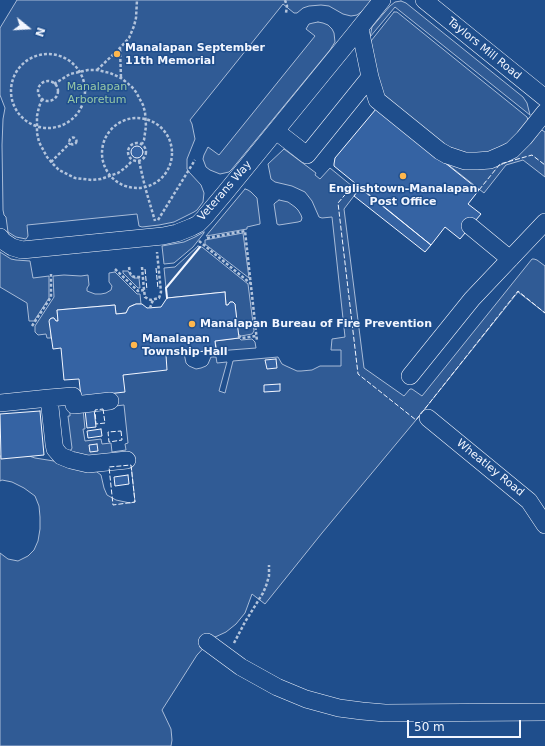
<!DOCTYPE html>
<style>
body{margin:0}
#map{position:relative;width:545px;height:746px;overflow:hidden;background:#1f4e8c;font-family:"DejaVu Sans",sans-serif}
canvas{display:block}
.north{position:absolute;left:8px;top:8px;width:40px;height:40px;-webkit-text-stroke:3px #1f4e8c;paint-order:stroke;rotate:108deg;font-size:11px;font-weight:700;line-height:16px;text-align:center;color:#f2f6ff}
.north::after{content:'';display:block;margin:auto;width:14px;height:18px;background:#f2f6ff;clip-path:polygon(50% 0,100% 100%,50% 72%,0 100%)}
.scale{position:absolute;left:407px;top:720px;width:114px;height:18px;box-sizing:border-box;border:2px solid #f2f6ff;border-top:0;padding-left:5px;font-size:12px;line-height:14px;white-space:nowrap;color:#f2f6ff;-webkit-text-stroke:3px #1f4e8c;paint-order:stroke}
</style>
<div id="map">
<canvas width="545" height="746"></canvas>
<div class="north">N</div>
<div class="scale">50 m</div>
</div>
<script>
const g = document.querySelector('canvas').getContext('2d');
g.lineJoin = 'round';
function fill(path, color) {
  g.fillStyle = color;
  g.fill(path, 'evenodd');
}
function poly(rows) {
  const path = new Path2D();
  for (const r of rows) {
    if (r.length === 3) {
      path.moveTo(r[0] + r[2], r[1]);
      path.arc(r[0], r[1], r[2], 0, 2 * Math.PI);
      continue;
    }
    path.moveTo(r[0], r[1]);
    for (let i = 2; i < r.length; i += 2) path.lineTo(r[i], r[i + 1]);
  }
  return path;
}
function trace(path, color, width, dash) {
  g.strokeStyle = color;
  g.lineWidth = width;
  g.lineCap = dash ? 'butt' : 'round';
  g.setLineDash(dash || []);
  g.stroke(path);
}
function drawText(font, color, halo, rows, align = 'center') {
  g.font = font + ' "DejaVu Sans",sans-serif';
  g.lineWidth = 3;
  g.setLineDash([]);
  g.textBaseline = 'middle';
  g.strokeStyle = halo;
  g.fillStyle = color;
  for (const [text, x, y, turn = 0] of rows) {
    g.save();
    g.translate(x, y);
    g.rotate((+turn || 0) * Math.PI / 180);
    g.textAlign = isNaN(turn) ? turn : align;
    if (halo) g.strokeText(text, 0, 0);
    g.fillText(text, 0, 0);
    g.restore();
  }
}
const green = poly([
 [17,0,372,0,364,10,357,15,351,16,343,14,329,6,321,5,309,6,303,8,297,13,294,13,283,4,190,120,192,124,195,139,187,159,187,169,189,172,201,185,204,193,203,202,197,210,194,212,174,222,159,225,142,227,139,226,137,214,27,225,28,236,26,239,16,237,8,232,6,217,4,215,3,210,2,145,3,119,5,108,0,95,0,28,17,0],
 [401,1,406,3,523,97,527,103,530,115,395,7,370,37,372,27,390,6,395,2,401,1],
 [394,12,397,12,527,117,528,120,517,139,485,155,448,150,381,97,371,41,394,12],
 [318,22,323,23,328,25,332,29,334,33,335,42,330,50,232,169,229,172,220,174,210,170,206,167,203,159,204,155,208,147,219,155,315,36,306,29,309,24,313,23,318,22],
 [540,129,545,132,545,177,523,160,506,165,484,193,441,159,460,165,540,129],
 [284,149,316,173,315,175,320,179,330,168,352,186,355,183,360,188,344,209,364,368,404,396,410,389,412,389,422,396,532,259,534,259,537,260,545,266,545,313,518,292,416,420,322,533,265,604,252,594,245,613,236,624,226,632,213,638,197,655,162,710,171,729,172,740,171,746,0,746,0,553,8,559,18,561,28,556,34,550,38,541,40,529,40,517,39,506,35,496,24,488,12,482,2,480,0,481,0,456,23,454,35,458,79,465,93,469,101,475,104,488,107,495,116,500,130,503,135,502,130,455,96,459,66,451,71,450,72,448,68,416,70,416,70,410,83,409,85,429,83,429,85,441,101,439,102,444,111,443,112,452,126,450,125,444,128,443,124,405,115,406,113,393,123,375,166,355,184,353,186,363,189,366,196,369,201,368,206,366,208,364,211,357,216,357,217,363,227,362,219,391,225,393,233,361,278,357,282,364,286,366,297,371,301,371,312,370,320,366,341,366,341,350,331,350,332,339,345,337,332,217,322,218,319,217,312,201,305,192,292,186,275,182,271,179,268,164,284,149],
 [245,189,248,190,251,192,257,198,260,222,260,224,247,227,247,229,206,236,245,189],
 [279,200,288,202,295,207,298,210,301,215,302,218,301,221,298,222,279,225,277,224,274,204,275,203,279,200],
 [204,232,204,233,193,247,174,263,164,264,162,246,184,242,195,237,204,232],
 [243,233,249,278,205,244,205,240,243,233],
 [198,246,200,247,202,247,248,284,254,331,252,334,241,336,238,334,235,304,233,302,230,302,228,305,226,305,225,292,167,298,164,268,175,267,198,246],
 [0,252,11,259,16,260,30,261,33,278,49,276,49,298,34,321,29,321,27,303,0,287,0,252],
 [123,271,128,271,131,276,134,278,139,278,140,288,138,288,123,273,123,271],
 [115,272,137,294,140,294,141,304,136,304,133,305,129,307,126,313,116,314,115,305,57,310,58,321,56,321,54,318,52,318,50,319,51,338,47,338,46,334,38,335,35,332,35,326,54,297,53,276,64,275,81,276,88,275,89,285,87,288,87,291,95,294,101,294,106,293,111,290,112,286,109,282,109,273,115,272],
 [239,338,241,340,252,339,255,342,256,348,217,351,215,341,239,338]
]);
fill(green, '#305b95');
trace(green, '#a8bbd7', 1);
const building = poly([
 [376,109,379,110,479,190,468,204,481,214,460,239,445,227,431,245,334,166,334,164,335,158,376,109],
 [137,152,6],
 [360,188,431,245,425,252,354,196,360,188],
 [225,292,226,305,228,305,230,302,233,302,235,304,239,338,215,341,216,350,166,355,167,370,123,375,125,392,81,397,79,379,64,380,61,348,53,349,49,321,50,319,52,318,54,318,56,321,58,321,57,310,115,305,116,314,126,313,129,307,136,304,142,304,147,308,161,307,167,298,225,292],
 [276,359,277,368,267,369,265,360,276,359],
 [280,384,280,391,264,392,264,385,280,384],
 [94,409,96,427,87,428,85,410,94,409],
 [40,411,44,455,1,459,0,414,40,411],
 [101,429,102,436,88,438,87,431,101,429],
 [97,444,98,451,90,452,89,445,97,444],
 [128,475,129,484,115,486,114,477,128,475]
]);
fill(building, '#3563a3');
trace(building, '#f2f6ff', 1);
const minor = poly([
 [424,0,545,98],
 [360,29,370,77,377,100,440,151,447,155,465,161,477,161,490,160,504,154,512,150,524,138,545,112],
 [276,131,307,155,370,77],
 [470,226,510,259],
 [0,237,3,241,12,247,22,250,163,236,177,233,192,227,198,224,204,218,225,193,354,35,382,0],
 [410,376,472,299,545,222],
 [49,398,73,396,74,405,110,401],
 [0,403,49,398,54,444,55,449,61,456,71,460,88,464,127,460],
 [428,418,529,501,545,525],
 [207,642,241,667,277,687,306,699,339,708,362,711,385,713,545,712]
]);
trace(minor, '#f2f6ff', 18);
trace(poly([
 [285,0,287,6,286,13],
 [120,49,121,78],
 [48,91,37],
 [97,70,120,48,129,38,134,26,136,18,137,0],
 [48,91,10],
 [54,84,70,74,88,70,97,70,110,73,121,78,132,87,136,92,143,105,145,112,146,126,144,140,142,144],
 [42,99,39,107,37,116,37,133,39,142,47,157,53,164,59,170,75,178,92,180,101,179,118,173,125,168,132,161],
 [137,153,35],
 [73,141,3.5],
 [137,152,9],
 [139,161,145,187,155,221],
 [51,162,70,143],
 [158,220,195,160],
 [207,238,245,231,257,341],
 [199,241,250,283],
 [129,267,130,273,132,276,135,277,142,277],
 [142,267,144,290,145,297,148,299,151,300,159,298,161,292,157,252],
 [115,269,138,291,144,290],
 [150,308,153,300],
 [32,326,51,297,51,274],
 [238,336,242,338,256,336],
 [234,643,245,622,263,593,266,586,269,576,269,565]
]), '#b3c4dc', 2.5, [3, 2]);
trace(minor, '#1f4e8c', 17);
trace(poly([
 [355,183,338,203,358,374,416,420,518,291,545,313],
 [479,190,500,164,532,155,545,165],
 [156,268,158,289],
 [145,269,147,290],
 [103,409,105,423,96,424,95,410,103,409],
 [121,431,122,440,109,442,108,432,121,431],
 [131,465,135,502,113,505,109,467,131,465]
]), '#f2f6ff', 1, [5, 2]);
trace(poly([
 [167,298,166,288,200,247]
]), '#f2f6ff', 2);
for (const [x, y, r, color] of [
 [117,54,4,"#ffb74d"],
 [403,176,4,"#ffb74d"],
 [192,324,4,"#ffb74d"],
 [134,345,4,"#ffb74d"]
]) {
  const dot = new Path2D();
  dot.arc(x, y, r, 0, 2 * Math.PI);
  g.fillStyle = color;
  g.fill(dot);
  trace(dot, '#1f4e8c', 1.5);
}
drawText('bold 11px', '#f2f6ff', '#1f4e8c', [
 ["Manalapan September",125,48],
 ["11th Memorial",125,61],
 ["Englishtown-Manalapan",403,189,"center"],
 ["Post Office",403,202,"center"],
 ["Manalapan Bureau of Fire Prevention",200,324],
 ["Manalapan",142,339],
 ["Township Hall",142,352]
], 'left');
drawText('11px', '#f2f6ff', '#1f4e8c', [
 ["Taylors Mill Road",484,49,39],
 ["Veterans Way",225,191,-49],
 ["Wheatley Road",490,468,39]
]);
drawText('11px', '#97c8a6', '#1f4e8c', [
 ["Manalapan",97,87],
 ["Arboretum",97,100]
]);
</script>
